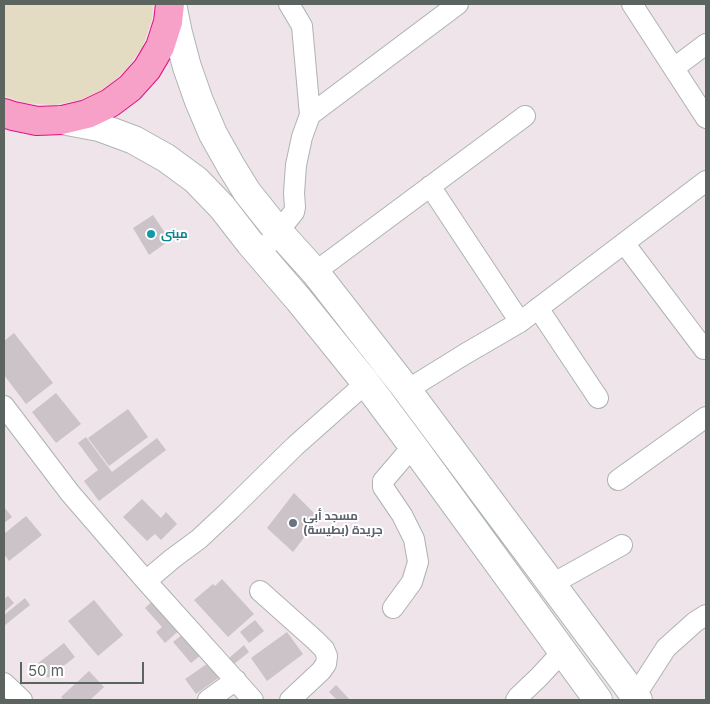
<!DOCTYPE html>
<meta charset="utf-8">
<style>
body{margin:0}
#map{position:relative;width:710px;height:704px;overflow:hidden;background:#eee4e9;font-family:Inter,sans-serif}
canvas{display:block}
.frame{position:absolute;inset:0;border:5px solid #5c645f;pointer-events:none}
.scale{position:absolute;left:20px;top:662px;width:124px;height:22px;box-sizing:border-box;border:2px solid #5c645f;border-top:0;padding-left:6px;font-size:15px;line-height:18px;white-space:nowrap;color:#5c645f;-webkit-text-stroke:4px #fff;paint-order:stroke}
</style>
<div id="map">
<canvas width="710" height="704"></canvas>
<div class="frame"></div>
<div class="scale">50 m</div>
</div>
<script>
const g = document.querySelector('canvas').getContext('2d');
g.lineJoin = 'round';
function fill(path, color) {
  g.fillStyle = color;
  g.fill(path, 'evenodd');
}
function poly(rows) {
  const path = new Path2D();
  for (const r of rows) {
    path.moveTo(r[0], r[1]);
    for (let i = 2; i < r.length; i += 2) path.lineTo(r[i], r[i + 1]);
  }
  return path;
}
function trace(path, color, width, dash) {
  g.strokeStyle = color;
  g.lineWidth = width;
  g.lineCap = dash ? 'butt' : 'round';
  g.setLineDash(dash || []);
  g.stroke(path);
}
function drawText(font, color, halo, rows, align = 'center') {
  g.font = font + ' Inter,Cairo,sans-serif';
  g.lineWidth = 4;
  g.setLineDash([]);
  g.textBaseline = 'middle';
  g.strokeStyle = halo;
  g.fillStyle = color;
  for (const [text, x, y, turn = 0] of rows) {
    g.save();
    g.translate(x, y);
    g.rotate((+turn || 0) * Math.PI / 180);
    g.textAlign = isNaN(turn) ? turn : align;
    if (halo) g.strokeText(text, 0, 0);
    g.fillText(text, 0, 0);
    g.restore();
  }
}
fill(poly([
 [4,4,153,4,152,19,143,46,127,69,106,88,81,100,53,105,25,103,4,96]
]), '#e3dcc3');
fill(poly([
 [153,215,170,240,149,255,133,228],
 [14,333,53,383,26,404,4,375,4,341],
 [56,393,81,424,56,443,32,412],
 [128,409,148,437,109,466,88,438],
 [86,437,112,472,157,438,166,450,99,501,84,481,98,470,78,443],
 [294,493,319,518,293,552,267,528],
 [142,499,161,518,166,512,177,524,161,540,155,534,147,541,123,517],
 [4,507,12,517,4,523],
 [26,516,42,535,9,561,4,554,4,534],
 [222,579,254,614,228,637,194,600,213,584,215,586],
 [8,596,14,603,4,612,4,599],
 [157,597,183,627,165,643,156,632,162,627,145,608],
 [25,598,30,605,4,626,4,615],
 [94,600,123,635,98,656,68,621],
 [255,620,264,631,249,643,240,632],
 [188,630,206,651,191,663,173,642],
 [287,632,303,654,267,681,251,658],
 [64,643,75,657,48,678,37,664],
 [244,645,249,652,234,664,229,658],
 [214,659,224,674,196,694,185,679],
 [89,671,104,687,90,700,64,700,61,697],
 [336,685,350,700,337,700,329,692]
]), '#cbc3c7');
const minor = poly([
 [289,4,302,26,310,115],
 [632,4,706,118],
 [674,68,706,44],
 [430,186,520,322],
 [624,243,704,349,706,349],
 [260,254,294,212,295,207,294,193,296,165,302,137,310,115,458,4],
 [315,272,525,116],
 [538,308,598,398],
 [407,390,465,354,520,322,706,181],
 [4,406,70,493,146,581,253,700],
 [618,480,706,417],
 [146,581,172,559,199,539,230,510,295,446,366,383],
 [552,584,622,545],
 [260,591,315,640,324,649,327,656,326,664,321,671,290,700],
 [393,608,412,582,418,562,414,539,402,515,383,487,383,481,413,446],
 [4,683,22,700],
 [635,696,666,648,695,622,706,615],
 [208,700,236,680],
 [516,700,518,697,539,677,563,651]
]);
const secondary = poly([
 [172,4,178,33,187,67,199,101,213,134,231,166,247,192,278,231,315,272,407,390,638,700],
 [62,120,99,127,134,140,166,158,196,180,222,207,250,243,299,300,366,383,413,446,598,700]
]);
const trunk = poly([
 [4,113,13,116,37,121,62,120,87,114,110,103,130,88,147,69,160,47,168,22,170,4]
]);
trace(minor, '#adb3b0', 22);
trace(secondary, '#afb6b2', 30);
trace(trunk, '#e11183', 30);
trace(minor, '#fff', 20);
trace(secondary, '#fff', 28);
trace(trunk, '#f7a1c8', 28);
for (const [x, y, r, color] of [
 [151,234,5,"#0f9aa8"],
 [293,523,5,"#6b7280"]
]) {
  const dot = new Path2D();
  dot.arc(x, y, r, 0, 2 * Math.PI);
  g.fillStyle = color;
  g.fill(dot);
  trace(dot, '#fff', 2);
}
drawText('bold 12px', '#0d838f', '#fff', [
 ["مبنى",161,234]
], 'left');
drawText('bold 12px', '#5b616d', '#fff', [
 ["مسجد أبي",303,516],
 ["جريدة (بطيسة)",303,530]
], 'left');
</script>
